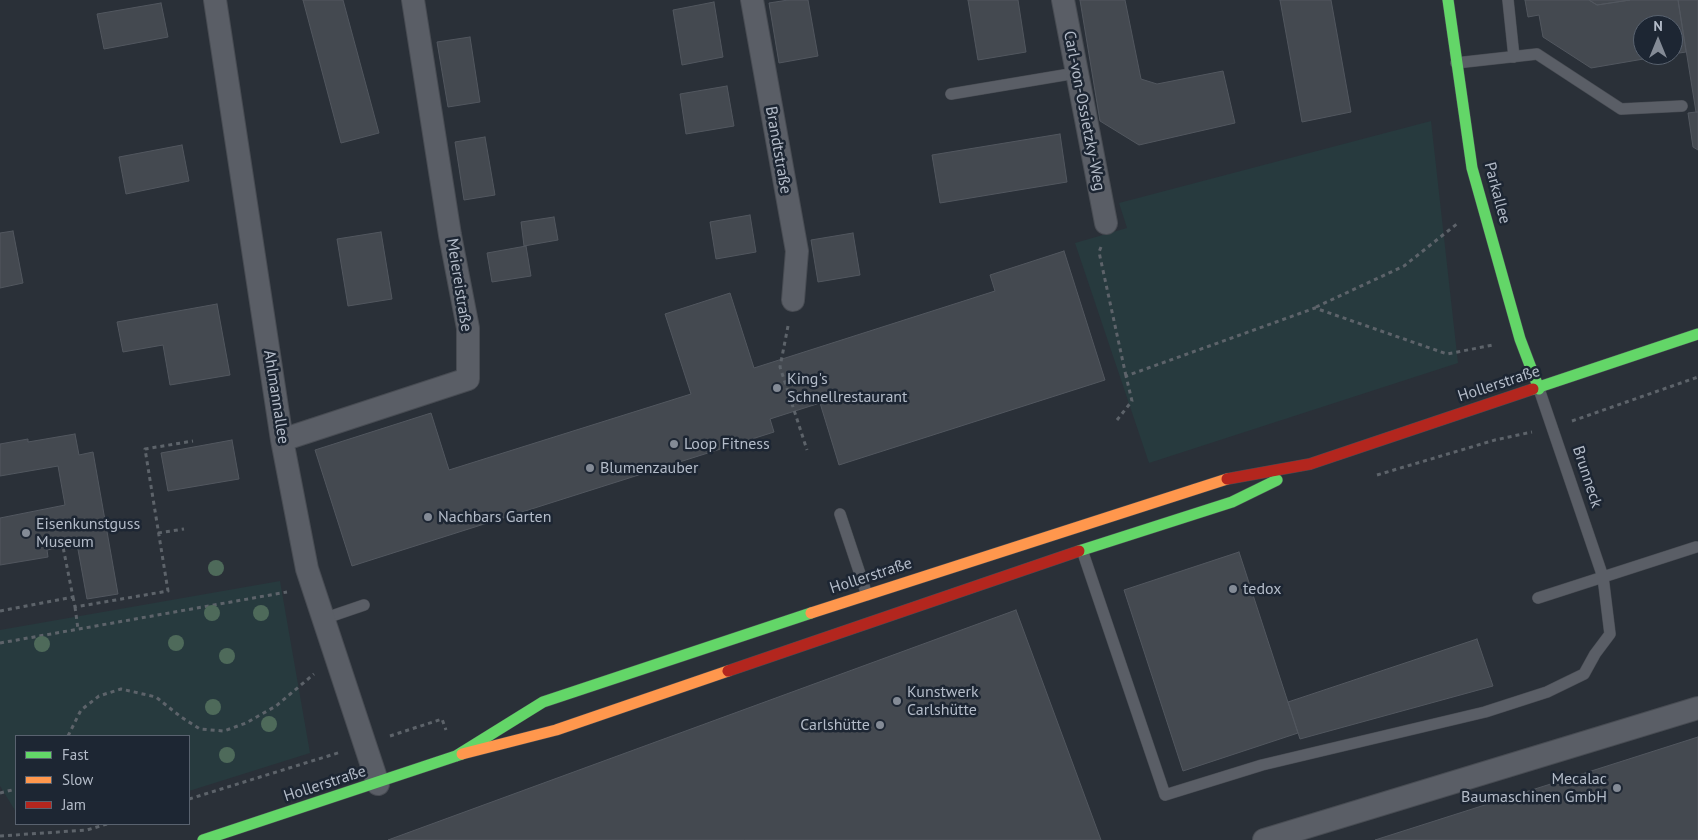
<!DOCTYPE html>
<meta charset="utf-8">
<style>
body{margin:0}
#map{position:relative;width:1698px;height:840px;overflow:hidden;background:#2a3038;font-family:"PT Sans",sans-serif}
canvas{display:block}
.legend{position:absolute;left:15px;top:735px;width:175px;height:90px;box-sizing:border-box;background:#1d2633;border:1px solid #59626f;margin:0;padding:6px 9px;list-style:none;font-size:15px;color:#b4bcc9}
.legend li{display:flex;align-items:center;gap:10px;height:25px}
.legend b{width:25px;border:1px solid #59626f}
.north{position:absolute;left:1633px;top:15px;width:50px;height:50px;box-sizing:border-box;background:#1d2633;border:1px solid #59626f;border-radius:50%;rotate:0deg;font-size:14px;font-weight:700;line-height:20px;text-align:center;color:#b4bcc9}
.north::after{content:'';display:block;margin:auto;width:18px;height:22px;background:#848b96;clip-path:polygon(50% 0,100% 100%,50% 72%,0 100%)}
</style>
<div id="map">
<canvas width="1698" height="840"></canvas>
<ul class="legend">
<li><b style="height:6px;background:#63d668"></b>Fast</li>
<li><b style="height:6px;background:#ff974d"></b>Slow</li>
<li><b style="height:6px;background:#b3261e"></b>Jam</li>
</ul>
<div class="north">N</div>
</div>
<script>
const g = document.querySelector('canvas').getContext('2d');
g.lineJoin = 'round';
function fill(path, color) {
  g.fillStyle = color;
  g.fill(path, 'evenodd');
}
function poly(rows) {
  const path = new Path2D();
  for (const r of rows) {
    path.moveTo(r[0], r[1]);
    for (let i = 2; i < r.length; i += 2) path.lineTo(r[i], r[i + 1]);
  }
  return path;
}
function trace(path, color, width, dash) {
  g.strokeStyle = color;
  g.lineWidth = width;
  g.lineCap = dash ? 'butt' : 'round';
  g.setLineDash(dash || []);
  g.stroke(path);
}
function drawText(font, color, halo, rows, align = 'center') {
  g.font = font + ' "PT Sans",sans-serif';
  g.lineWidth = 5;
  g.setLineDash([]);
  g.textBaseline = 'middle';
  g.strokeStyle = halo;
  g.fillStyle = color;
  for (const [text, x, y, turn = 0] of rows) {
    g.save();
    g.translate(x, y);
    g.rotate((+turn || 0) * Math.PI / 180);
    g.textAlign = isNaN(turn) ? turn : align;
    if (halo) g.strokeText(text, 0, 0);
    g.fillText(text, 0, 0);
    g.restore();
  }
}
fill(poly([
 [1431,121,1458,363,1149,463,1075,243,1127,228,1119,203],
 [280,581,310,753,189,791,189,736,16,736,16,812,0,786,0,630]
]), '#273a3e');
const building = poly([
 [303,0,343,0,379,133,341,143,303,0],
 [788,0,808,0,818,56,779,63,769,3,788,0],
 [968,0,1018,0,1026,52,978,60,968,0],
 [1080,0,1125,0,1141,79,1157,84,1223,71,1235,123,1139,145,1100,121,1080,0],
 [1280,0,1331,0,1351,112,1302,122,1280,0],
 [1525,0,1589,0,1597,5,1630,0,1678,0,1686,52,1673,54,1673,25,1643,25,1643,55,1667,55,1591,68,1543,37,1539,15,1528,17,1525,0],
 [1589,0,1630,0,1597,5,1589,0],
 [1678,0,1698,0,1698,112,1696,112,1678,0],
 [714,2,723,57,682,65,673,10,714,2],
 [161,3,168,37,104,49,97,14,161,3],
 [470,37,480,102,448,107,437,42,470,37],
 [727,86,734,126,686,134,680,94,727,86],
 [1696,112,1698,112,1698,150,1693,147,1688,113,1696,112],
 [1060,134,1067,182,940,203,932,155,1060,134],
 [485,137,495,195,464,200,455,142,485,137],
 [182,145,189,181,126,194,119,157,182,145],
 [750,215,756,252,716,259,710,222,750,215],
 [554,217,558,240,524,246,521,222,554,217],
 [13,231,23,283,0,288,0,233,13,231],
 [381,232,392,299,348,306,337,239,381,232],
 [853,233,860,275,818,282,811,240,853,233],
 [526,246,531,276,492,282,487,253,526,246],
 [1064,251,1105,380,839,465,820,403,770,419,774,432,352,566,315,450,431,413,449,470,691,394,665,314,730,293,754,368,995,291,990,275,1064,251],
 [217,304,230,375,170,385,163,345,123,352,117,322,217,304],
 [75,434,79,455,93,452,118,594,87,599,77,544,47,550,48,557,0,565,0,518,65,505,58,466,0,476,0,444,28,439,28,442,75,434],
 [232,440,239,479,168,491,161,453,232,440],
 [1239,552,1298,733,1183,771,1124,590,1239,552],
 [1016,610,1101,840,388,840,1016,610],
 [1477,639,1493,686,1300,739,1288,702,1477,639],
 [1698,737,1698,840,1375,840,1698,737]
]);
fill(building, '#444950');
trace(building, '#52575f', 1);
const lane = poly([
 [1508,0,1514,57],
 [1456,63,1537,54,1621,109,1682,106],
 [951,94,1076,73],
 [840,514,867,595],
 [1082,550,1165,795,1262,765,1485,712,1547,692,1584,674,1595,654,1610,634,1603,577,1539,389],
 [1538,598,1696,547],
 [323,619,364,605]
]);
const street = poly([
 [215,0,282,440,307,569,378,784],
 [752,0,797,251,793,300],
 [1063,0,1106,223],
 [282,440,468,379,468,328,450,235,413,0],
 [1264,840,1698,708]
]);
const fast = poly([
 [1448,0,1472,168,1520,339,1539,389],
 [1533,389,1698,334],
 [1079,551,1232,502,1277,480],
 [456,756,543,702,811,613],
 [203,840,462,754]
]);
const slow = poly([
 [811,613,1227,479],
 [462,754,556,730,728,671]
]);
const jam = poly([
 [1227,479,1310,464,1533,389],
 [728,671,1079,551]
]);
trace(lane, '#484c53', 12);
trace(street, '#484c53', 24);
trace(fast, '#484c53', 12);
trace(slow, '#484c53', 12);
trace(jam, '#484c53', 12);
trace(poly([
 [1101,247,1099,252,1126,376],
 [1316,307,1404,266,1458,223],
 [788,326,780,367,807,450],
 [1117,420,1132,401,1126,376,1315,308,1447,354,1493,345],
 [1572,421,1698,377],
 [1377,475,1495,440,1532,432],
 [158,533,184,529],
 [73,597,75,607,168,591,145,449,193,441],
 [75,607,78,629],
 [0,611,73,597,63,547],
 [0,643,287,592],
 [68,736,81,710,99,696,121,689,156,697,181,717,200,729,224,731,246,723,276,706,314,674],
 [390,736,442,719,446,730],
 [0,793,16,789],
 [189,799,341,752],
 [0,836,87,830,107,824]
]), '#5d636a', 3, [4, 4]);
trace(lane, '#5a5e66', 11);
trace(street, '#5a5e66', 22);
trace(fast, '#63d668', 11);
trace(slow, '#ff974d', 11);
trace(jam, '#b3261e', 11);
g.fillStyle = '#4e6a5a';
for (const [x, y] of [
 [216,568],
 [212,613],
 [261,613],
 [176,643],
 [42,644],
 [227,656],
 [213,707],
 [269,724],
 [227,755]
]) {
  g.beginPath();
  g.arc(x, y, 8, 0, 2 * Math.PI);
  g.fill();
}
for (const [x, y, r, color] of [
 [777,388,5,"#848b96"],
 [674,444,5,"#848b96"],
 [590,468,5,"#848b96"],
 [428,517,5,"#848b96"],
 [26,533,5,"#848b96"],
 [1233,589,5,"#848b96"],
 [897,701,5,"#848b96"],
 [880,725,5,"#848b96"],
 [1617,788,5,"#848b96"]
]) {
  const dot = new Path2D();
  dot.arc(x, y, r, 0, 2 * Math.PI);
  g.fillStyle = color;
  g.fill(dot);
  trace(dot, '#1d2633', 2);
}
drawText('16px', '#b4bcc9', '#1d2633', [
 ["Carl-von-Ossietzky-Weg",1084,111,79],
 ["Brandtstraße",778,150,80],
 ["Parkallee",1497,193,75],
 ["Meiereistraße",459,285,81],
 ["Hollerstraße",1499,384,-18],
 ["Ahlmannallee",276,397,81],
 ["Brunneck",1587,477,72],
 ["Hollerstraße",871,576,-18],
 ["Hollerstraße",325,784,-18]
]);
drawText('16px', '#b4bcc9', '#1d2633', [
 ["King's",787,379],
 ["Schnellrestaurant",787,397],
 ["Loop Fitness",684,444],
 ["Blumenzauber",600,468],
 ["Nachbars Garten",438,517],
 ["Eisenkunstguss",36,524],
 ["Museum",36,542],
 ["tedox",1243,589],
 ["Kunstwerk",907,692],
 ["Carlshütte",907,710],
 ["Carlshütte",870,725,"right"],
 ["Mecalac",1607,779,"right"],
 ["Baumaschinen GmbH",1607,797,"right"]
], 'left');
</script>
